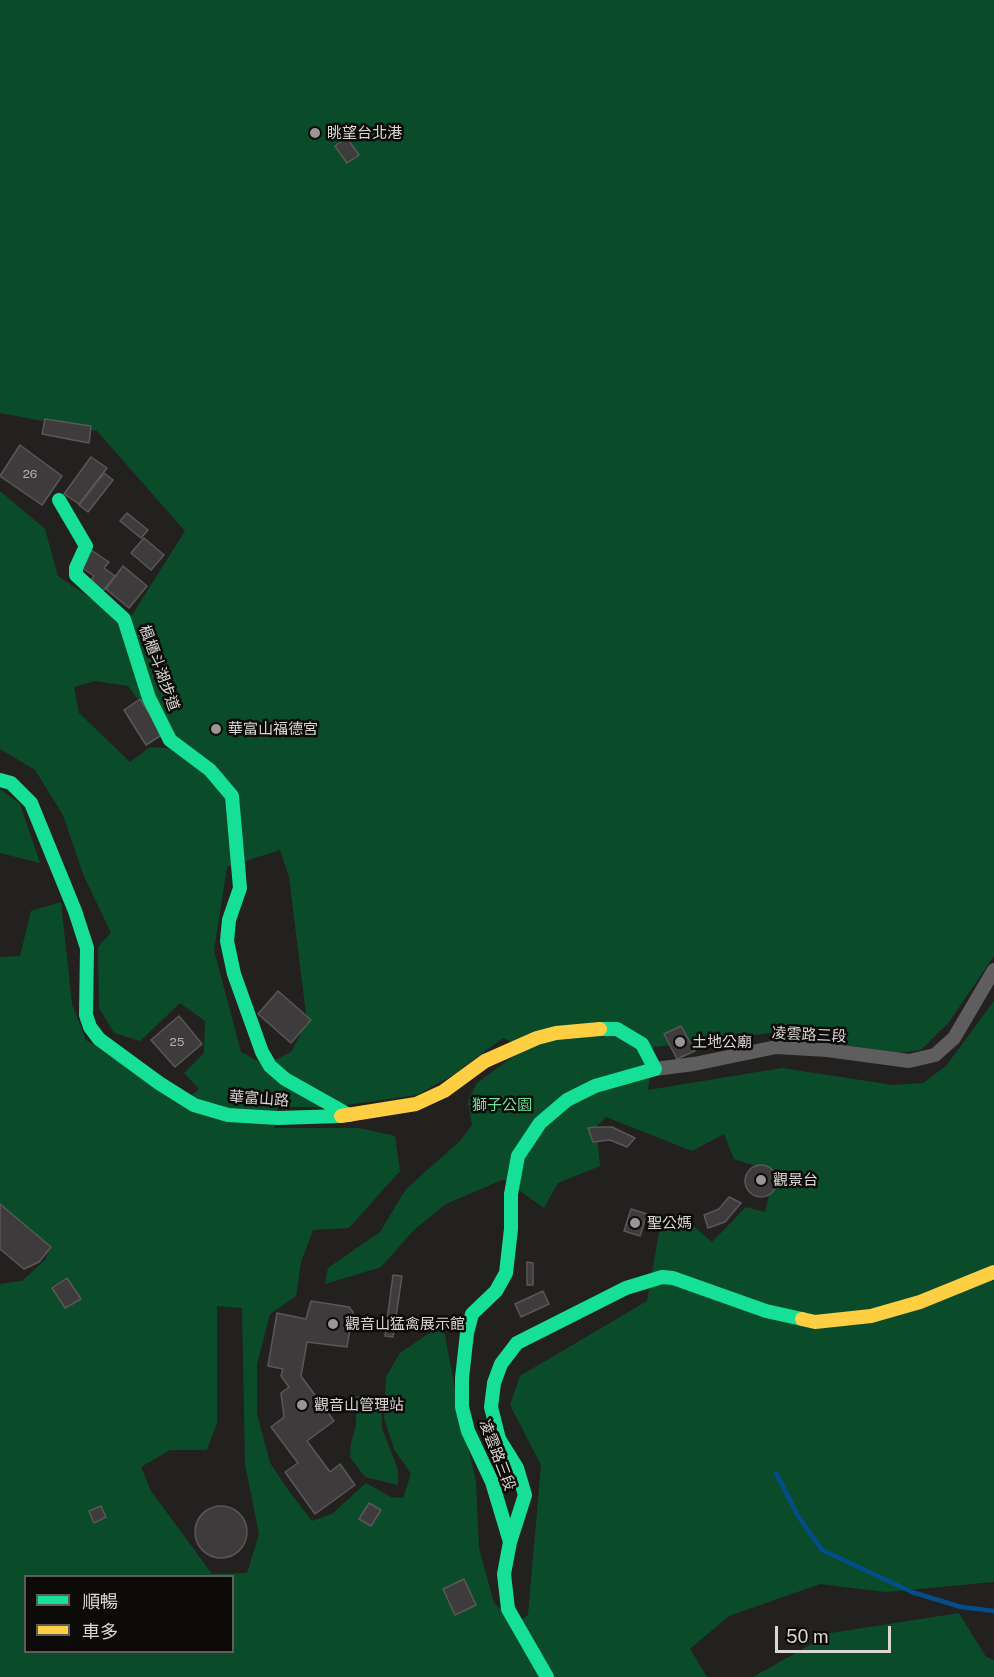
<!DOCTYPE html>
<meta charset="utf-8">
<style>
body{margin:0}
#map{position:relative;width:994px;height:1677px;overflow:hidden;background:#23211f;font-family:"Public Sans","Noto Sans TC",sans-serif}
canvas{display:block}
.legend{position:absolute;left:24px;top:1575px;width:210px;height:78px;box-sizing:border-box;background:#0d0b09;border:2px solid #5f5c5a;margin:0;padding:8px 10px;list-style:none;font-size:18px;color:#d9d6d4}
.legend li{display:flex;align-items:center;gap:12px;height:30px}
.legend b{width:30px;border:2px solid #5f5c5a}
.scale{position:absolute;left:775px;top:1626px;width:116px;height:27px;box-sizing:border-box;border:3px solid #d9d6d4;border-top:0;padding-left:8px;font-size:18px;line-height:21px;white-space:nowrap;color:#d9d6d4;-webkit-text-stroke:4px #0d0b09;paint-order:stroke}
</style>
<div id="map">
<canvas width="994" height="1677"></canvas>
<ul class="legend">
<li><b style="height:8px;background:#16e098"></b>順暢</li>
<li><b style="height:8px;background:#ffcf43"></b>車多</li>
</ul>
<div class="scale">50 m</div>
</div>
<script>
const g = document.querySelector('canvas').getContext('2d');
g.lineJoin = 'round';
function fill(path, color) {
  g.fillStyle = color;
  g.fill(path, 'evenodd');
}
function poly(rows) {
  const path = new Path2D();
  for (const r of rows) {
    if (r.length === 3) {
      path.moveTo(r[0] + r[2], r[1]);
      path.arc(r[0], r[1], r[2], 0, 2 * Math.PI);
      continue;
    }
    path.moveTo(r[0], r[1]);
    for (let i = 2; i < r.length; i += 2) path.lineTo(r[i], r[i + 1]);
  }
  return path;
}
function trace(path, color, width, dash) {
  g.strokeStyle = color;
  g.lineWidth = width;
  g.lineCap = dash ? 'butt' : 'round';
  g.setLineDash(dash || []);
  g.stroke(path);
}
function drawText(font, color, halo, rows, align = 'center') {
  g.font = font + ' "Public Sans","Noto Sans TC",sans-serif';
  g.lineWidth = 5;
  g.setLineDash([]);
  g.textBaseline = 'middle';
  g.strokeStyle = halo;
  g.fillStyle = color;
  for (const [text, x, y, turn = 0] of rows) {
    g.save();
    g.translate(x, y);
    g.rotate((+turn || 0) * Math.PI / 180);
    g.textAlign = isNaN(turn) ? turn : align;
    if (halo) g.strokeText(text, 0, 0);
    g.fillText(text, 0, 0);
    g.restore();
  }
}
fill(poly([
 [0,0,994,0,994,956,949,1022,921,1050,896,1053,771,1033,654,1047,648,1090,782,1068,893,1085,923,1083,946,1066,994,1001,994,1582,886,1592,820,1584,729,1616,690,1649,707,1677,0,1677,0,1284,22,1281,46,1259,49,1246,0,1216,0,957,20,956,31,911,61,902,72,1004,86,1040,182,1103,199,1089,184,1073,204,1053,205,1021,180,1003,140,1041,114,1033,99,1008,98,947,111,933,83,874,63,815,35,770,0,749,0,491,45,529,58,576,127,623,185,531,97,431,0,413],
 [95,681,128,686,175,749,150,747,130,762,79,713,74,687],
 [280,850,289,877,307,1022,291,1052,265,1065,241,1052,214,950,227,867],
 [503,1038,521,1046,515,1055,477,1083,468,1101,472,1125,460,1141,406,1189,380,1232,328,1268,325,1284,381,1267,415,1229,446,1204,502,1180,505,1180,544,1208,558,1183,600,1166,596,1127,606,1117,692,1151,724,1134,734,1159,775,1172,765,1212,746,1207,712,1242,689,1222,661,1222,647,1301,520,1376,510,1405,541,1465,528,1615,515,1623,494,1603,479,1548,476,1481,459,1410,444,1330,428,1334,400,1353,386,1377,384,1418,394,1449,411,1474,403,1498,391,1497,366,1483,332,1514,312,1521,291,1494,270,1463,257,1414,257,1364,270,1314,296,1296,301,1262,313,1230,349,1228,400,1171,395,1136,359,1128,274,1128,278,1107,332,1107,417,1095,453,1075],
 [217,1306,242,1308,245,1464,259,1534,247,1573,212,1574,151,1491,141,1467,170,1450,207,1450,217,1423],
 [26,1576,232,1576,232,1652,26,1652],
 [0,789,20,804,40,863,0,853],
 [356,1396,381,1399,382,1428,398,1470,398,1485,365,1477,350,1457,351,1443,356,1425],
 [959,1613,986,1657,994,1660,994,1677,753,1677,831,1633]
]), '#0a4c2a');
trace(poly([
 [776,1473,798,1516,822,1550,912,1592,961,1607,994,1611]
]), '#034e8a', 4.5);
const building = poly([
 [347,138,359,155,347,163,335,146,347,138],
 [45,419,91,426,89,443,42,434,45,419],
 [20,445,62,476,42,505,0,476,20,445],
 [91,457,107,468,79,504,64,494,91,457],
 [104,473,113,480,88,512,79,505,104,473],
 [127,513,148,530,141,538,120,521,127,513],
 [144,538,164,555,151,570,131,553,144,538],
 [91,550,109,562,104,568,115,576,103,591,90,582,94,576,81,567,91,550],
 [123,566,147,586,129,608,106,589,123,566],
 [140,699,163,734,146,745,124,710,140,699],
 [278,991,311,1020,291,1043,258,1014,278,991],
 [179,1016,202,1044,175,1067,151,1040,179,1016],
 [681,1026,695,1051,677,1059,664,1034,681,1026],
 [596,1127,612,1127,635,1138,627,1147,610,1140,593,1142,588,1128,596,1127],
 [761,1181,16],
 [729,1197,741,1203,725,1222,708,1228,704,1215,719,1209,729,1197],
 [0,1204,51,1247,39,1262,24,1269,0,1249,0,1204],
 [631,1209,647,1214,640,1236,624,1231,631,1209],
 [527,1262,533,1263,533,1285,527,1285,527,1262],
 [393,1275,402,1276,393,1337,385,1336,393,1275],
 [67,1278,81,1299,65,1308,52,1288,67,1278],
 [543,1291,549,1304,521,1317,515,1304,543,1291],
 [311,1301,349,1307,353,1312,347,1347,307,1342,301,1376,334,1421,307,1441,330,1472,340,1464,355,1485,315,1514,285,1472,298,1463,271,1427,284,1417,281,1393,289,1387,281,1376,283,1369,268,1366,277,1313,306,1319,311,1301],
 [369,1503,381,1510,371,1526,359,1519,369,1503],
 [221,1532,26],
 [101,1506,106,1517,94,1523,89,1511,101,1506],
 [464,1579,476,1605,455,1615,443,1589,464,1579]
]);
fill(building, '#3d3b3b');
trace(building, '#5a5757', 1.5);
trace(poly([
 [655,1069,694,1064,776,1047,827,1050,909,1061,935,1055,954,1038,994,970]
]), '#5f5e5e', 14);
trace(poly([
 [59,500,86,546,76,568,76,575,124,619,149,698,170,740,210,770,232,796,240,888,229,920,227,941,234,974,262,1052,270,1066,285,1079,349,1115],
 [0,780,11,783,31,803,75,911,87,948,86,1015,90,1027,99,1039,159,1083,194,1105,228,1115,278,1118,341,1116],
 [510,1542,492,1482,468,1431,462,1407,462,1378,467,1333,472,1314,496,1291,506,1273,511,1229,511,1194,518,1156,540,1123,567,1100,595,1086,655,1069,642,1044,617,1029,600,1029],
 [547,1677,508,1609,504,1574,510,1542,525,1495,517,1468,499,1439,491,1407,494,1383,501,1364,517,1343,626,1288,662,1277,673,1278,766,1311,802,1319]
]), '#16e098', 14);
trace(poly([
 [341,1116,416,1104,444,1091,485,1061,537,1038,556,1033,600,1029],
 [802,1319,815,1322,871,1316,920,1302,994,1272]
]), '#ffcf43', 14);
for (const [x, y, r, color] of [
 [315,133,6,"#999795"],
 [216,729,6,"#999795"],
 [680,1042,6,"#999795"],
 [761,1180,6,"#999795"],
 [635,1223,6,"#999795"],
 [333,1324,6,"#999795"],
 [302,1405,6,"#999795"]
]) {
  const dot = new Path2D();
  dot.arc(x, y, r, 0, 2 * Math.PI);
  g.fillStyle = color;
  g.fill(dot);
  trace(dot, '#0d0b09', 2);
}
drawText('12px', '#b2afae', null, [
 ["26",30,474],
 ["25",177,1042]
]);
drawText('15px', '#d9d6d4', '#0d0b09', [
 ["眺望台北港",327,133],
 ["華富山福德宮",228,729],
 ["土地公廟",692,1042],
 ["觀景台",773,1180],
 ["聖公媽",647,1223],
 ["觀音山猛禽展示館",345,1324],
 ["觀音山管理站",314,1405]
], 'left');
drawText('15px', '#d9d6d4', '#0d0b09', [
 ["楓櫃斗湖步道",159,668,70],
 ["凌雲路三段",809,1035,3],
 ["華富山路",259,1099,4],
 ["凌雲路三段",497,1455,69]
]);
drawText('15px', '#69e698', '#0d0b09', [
 ["獅子公園",502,1105]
]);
</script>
